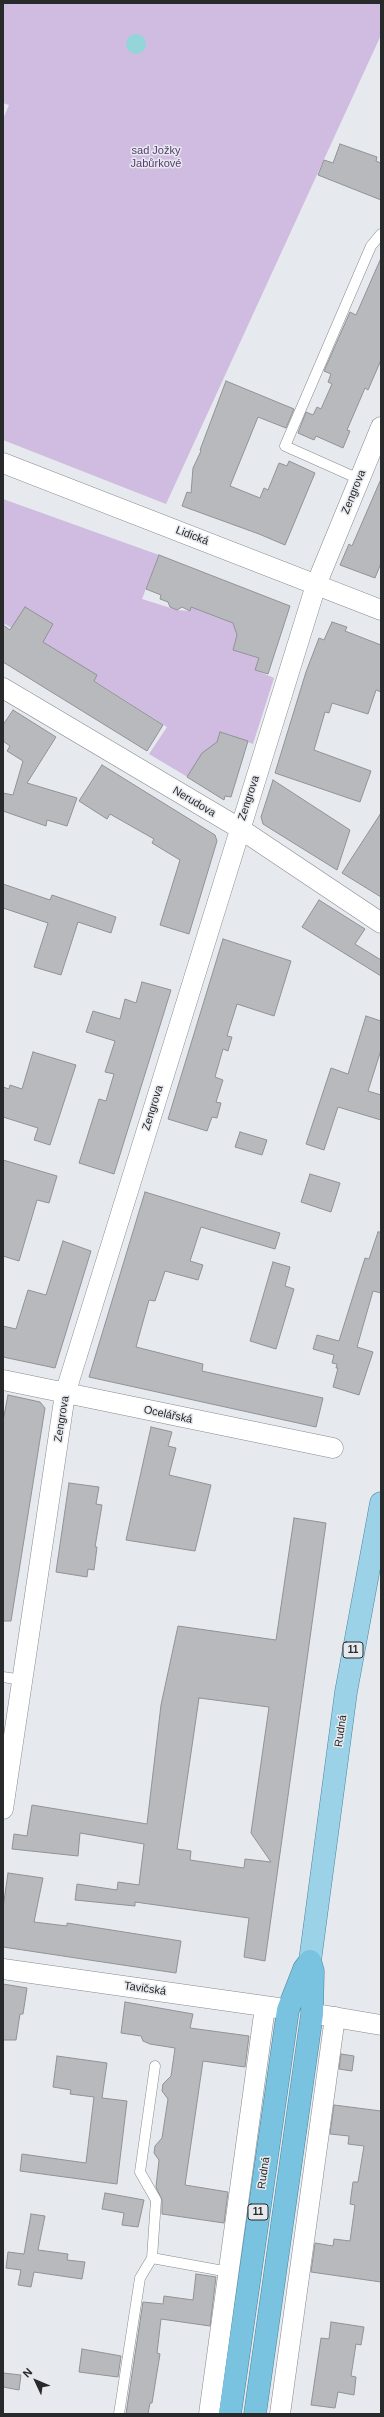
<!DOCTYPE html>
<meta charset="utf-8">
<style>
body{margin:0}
#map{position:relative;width:384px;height:2417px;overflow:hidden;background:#e6e9ed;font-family:Helvetica,sans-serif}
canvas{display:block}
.frame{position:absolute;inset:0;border:4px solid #28292b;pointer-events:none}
.north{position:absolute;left:16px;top:2361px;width:40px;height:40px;-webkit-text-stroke:3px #e6e9ed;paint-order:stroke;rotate:314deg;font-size:11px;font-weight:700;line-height:16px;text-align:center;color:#28292b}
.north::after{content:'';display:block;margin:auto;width:14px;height:18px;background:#28292b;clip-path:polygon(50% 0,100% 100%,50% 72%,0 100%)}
</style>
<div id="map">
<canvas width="384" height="2417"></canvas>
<div class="frame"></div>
<div class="north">N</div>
</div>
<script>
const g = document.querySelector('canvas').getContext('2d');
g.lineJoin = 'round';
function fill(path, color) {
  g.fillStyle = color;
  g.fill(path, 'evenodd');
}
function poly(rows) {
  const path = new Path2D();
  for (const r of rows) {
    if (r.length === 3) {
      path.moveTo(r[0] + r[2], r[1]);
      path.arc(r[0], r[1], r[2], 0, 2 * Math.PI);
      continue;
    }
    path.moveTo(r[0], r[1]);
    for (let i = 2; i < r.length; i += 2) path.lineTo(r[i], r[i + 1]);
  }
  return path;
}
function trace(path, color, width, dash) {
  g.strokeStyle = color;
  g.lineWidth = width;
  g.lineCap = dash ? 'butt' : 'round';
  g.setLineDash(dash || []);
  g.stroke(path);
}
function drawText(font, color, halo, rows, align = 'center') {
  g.font = font + ' Helvetica,sans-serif';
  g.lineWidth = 3;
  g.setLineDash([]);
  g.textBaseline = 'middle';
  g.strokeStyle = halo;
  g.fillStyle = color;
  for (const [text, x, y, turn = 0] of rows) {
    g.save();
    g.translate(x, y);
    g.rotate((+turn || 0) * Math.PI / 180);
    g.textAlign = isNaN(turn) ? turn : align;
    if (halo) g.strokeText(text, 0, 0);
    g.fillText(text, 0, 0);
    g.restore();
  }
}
fill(poly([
 [3,3,381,3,381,35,166,504,3,440,3,119,9,105,3,103],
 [3,499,159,555,142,599,177,610,190,611,191,607,233,623,237,635,233,650,259,658,255,670,274,678,253,744,225,734,196,782,149,754,167,727,5,624,3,627]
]), '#cfbce0');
fill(poly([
 [136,44,10]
]), '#93d5d9');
const building = poly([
 [340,144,377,157,376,161,381,163,381,200,318,175,324,160,333,163,340,144],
 [381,258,381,360,368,390,365,388,347,430,350,431,343,448,316,436,314,440,298,433,306,412,313,415,317,407,321,409,332,384,328,382,331,374,324,371,350,312,356,315,381,258],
 [226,381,294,409,286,428,258,417,230,486,260,498,264,488,268,490,279,463,287,466,289,461,315,473,285,545,259,534,182,506,187,492,191,493,193,468,201,451,200,450,226,381],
 [381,479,381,563,375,578,340,565,349,544,352,546,381,479],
 [159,555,290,606,268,674,255,670,259,658,233,650,237,635,233,623,191,607,190,611,182,607,177,610,170,607,168,602,160,599,161,595,146,589,159,555],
 [25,607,53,624,43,642,97,675,94,681,100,685,163,725,147,751,3,662,3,625,10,630,25,607],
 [332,622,347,627,345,631,381,645,381,692,376,690,368,714,332,703,329,713,325,712,314,750,371,771,360,802,275,773,306,672,319,638,324,640,332,622],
 [13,710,56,737,27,783,77,798,67,826,47,820,46,826,3,811,3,793,13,795,23,761,7,751,10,746,3,741,3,725,13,710],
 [220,732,248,741,231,797,225,796,224,800,187,777,202,753,217,742,220,732],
 [102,765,215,835,217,841,189,934,160,925,180,860,152,843,154,839,110,814,107,819,79,801,102,765],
 [273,780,350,830,337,870,263,824,261,817,273,780],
 [381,813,381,897,342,873,381,813],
 [3,884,50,900,52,895,116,917,111,933,78,922,61,975,34,967,48,923,3,908,3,884],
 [319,900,365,929,355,944,381,960,381,976,302,927,319,900],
 [223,939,291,961,274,1016,237,1004,227,1036,232,1037,228,1051,223,1049,215,1077,223,1080,216,1102,221,1103,217,1118,212,1117,207,1131,168,1119,223,939],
 [142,982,171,990,114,1174,79,1163,99,1099,106,1101,114,1074,105,1072,115,1041,86,1032,93,1011,120,1019,125,999,136,1003,142,982],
 [366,1016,381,1021,381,1050,368,1091,381,1095,381,1120,338,1107,324,1150,306,1144,331,1068,348,1074,366,1016],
 [33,1052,76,1065,50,1145,34,1140,38,1128,3,1117,3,1087,9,1089,10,1085,22,1089,33,1052],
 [240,1132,267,1140,262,1155,235,1147,240,1132],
 [3,1160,57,1176,49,1203,37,1200,19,1261,3,1256,3,1160],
 [310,1174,340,1183,331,1212,301,1202,310,1174],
 [145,1192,280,1233,275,1249,201,1227,190,1261,203,1265,198,1280,165,1271,155,1301,149,1300,136,1347,203,1364,202,1371,323,1398,316,1427,89,1377,145,1192],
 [378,1232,381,1232,381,1293,373,1291,357,1347,373,1352,359,1395,333,1387,338,1368,336,1368,337,1364,332,1363,334,1355,313,1349,317,1335,339,1341,365,1258,369,1259,378,1232],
 [63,1241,91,1251,55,1368,3,1357,3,1326,16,1329,28,1290,46,1295,63,1241],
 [273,1262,290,1267,285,1286,294,1289,276,1349,250,1341,273,1262],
 [8,1395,40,1402,45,1408,11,1621,3,1621,3,1421,8,1395],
 [151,1427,172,1432,168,1446,176,1448,169,1475,211,1485,195,1551,126,1540,151,1427],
 [69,1483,99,1487,96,1504,102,1505,95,1547,97,1547,94,1570,88,1569,87,1577,56,1572,69,1483],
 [294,1518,326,1523,265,1961,244,1957,249,1918,135,1902,135,1906,75,1900,77,1884,117,1890,118,1882,139,1885,144,1844,80,1833,78,1856,12,1849,14,1834,27,1836,32,1805,147,1824,161,1705,178,1626,276,1640,294,1518],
 [199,1698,269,1707,251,1833,271,1862,245,1859,244,1868,190,1860,191,1851,177,1849,199,1698],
 [8,1873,43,1878,34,1922,67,1926,67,1923,181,1941,176,1973,3,1947,3,1908,8,1873],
 [3,1984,27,1988,23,2014,20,2014,16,2040,3,2040,3,1984],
 [125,2002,193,2014,190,2028,249,2036,245,2067,203,2061,185,2185,228,2192,224,2223,162,2214,162,2200,156,2187,159,2160,154,2153,155,2146,162,2138,168,2099,162,2091,163,2084,171,2076,175,2048,150,2044,143,2041,141,2036,121,2033,125,2002],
 [341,2054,354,2056,352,2071,339,2069,341,2054],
 [57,2056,107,2063,102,2098,127,2101,117,2184,20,2171,22,2154,86,2163,94,2097,70,2094,71,2090,53,2087,57,2056],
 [334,2105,381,2111,381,2282,311,2272,315,2243,333,2246,334,2239,350,2241,355,2205,350,2204,353,2182,358,2182,364,2146,348,2144,349,2136,330,2134,334,2105],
 [105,2193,144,2200,138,2227,122,2225,124,2213,102,2209,105,2193],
 [31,2214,45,2216,38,2250,68,2254,67,2260,85,2262,82,2279,34,2272,31,2287,18,2285,21,2270,6,2268,8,2252,24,2254,31,2214],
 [196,2274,216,2277,210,2326,161,2319,157,2353,160,2354,152,2403,150,2403,148,2414,126,2414,143,2302,163,2304,164,2296,193,2300,196,2274],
 [331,2322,364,2327,361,2345,356,2344,351,2376,356,2377,354,2395,338,2392,335,2408,311,2405,321,2338,329,2339,331,2322],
 [82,2349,121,2356,118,2377,79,2372,82,2349],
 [3,2373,21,2375,19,2390,3,2387,3,2373]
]);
fill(building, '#b8b9bd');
trace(building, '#919296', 1);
const service = poly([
 [359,479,285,446,371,246,381,234],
 [3,1677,22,1680],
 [155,2066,140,2172,156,2200,152,2258,229,2272],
 [119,2414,140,2278,152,2258]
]);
const minor = poly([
 [3,463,381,610],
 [3,688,239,828,381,923],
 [3,1380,333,1448],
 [3,1809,65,1394,316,585,381,427],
 [3,1969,278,2008],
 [322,2015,381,2025],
 [209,2414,265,2007],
 [280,2414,335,2017]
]);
const primary = poly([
 [310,1961,346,1692,381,1503]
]);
const trunk = poly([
 [230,2414,288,2010,304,1969,310,1961],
 [255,2414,312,2014,313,1971,310,1961]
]);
trace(service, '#878a8d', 11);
trace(minor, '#878a8d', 21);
trace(primary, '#47839c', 23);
trace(trunk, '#47839c', 23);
trace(service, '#fff', 10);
trace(minor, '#fff', 20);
trace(primary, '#9bd2e8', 22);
trace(trunk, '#7ac3e0', 22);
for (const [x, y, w] of [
 [353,1650,20],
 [258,2212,20]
]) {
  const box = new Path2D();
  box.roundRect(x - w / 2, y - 8, w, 16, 3);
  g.fillStyle = '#e6e9ed';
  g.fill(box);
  trace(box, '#28292b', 1);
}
drawText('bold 10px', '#28292b', null, [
 ["11",353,1650],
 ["11",258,2212]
]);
drawText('11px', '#593a72', '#e6e9ed', [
 ["sad Jožky",156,151],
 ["Jabůrkové",156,164]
]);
drawText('11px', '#28292b', '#e6e9ed', [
 ["Zengrova",354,492,-68],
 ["Lidická",192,536,21],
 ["Zengrova",249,798,-72],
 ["Nerudova",194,802,31],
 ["Zengrova",153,1108,-73],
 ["Ocelářská",168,1415,12],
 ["Zengrova",62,1419,-81],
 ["Rudná",341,1731,-82],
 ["Tavičská",145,1989,8],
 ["Rudná",264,2173,-82]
]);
</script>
